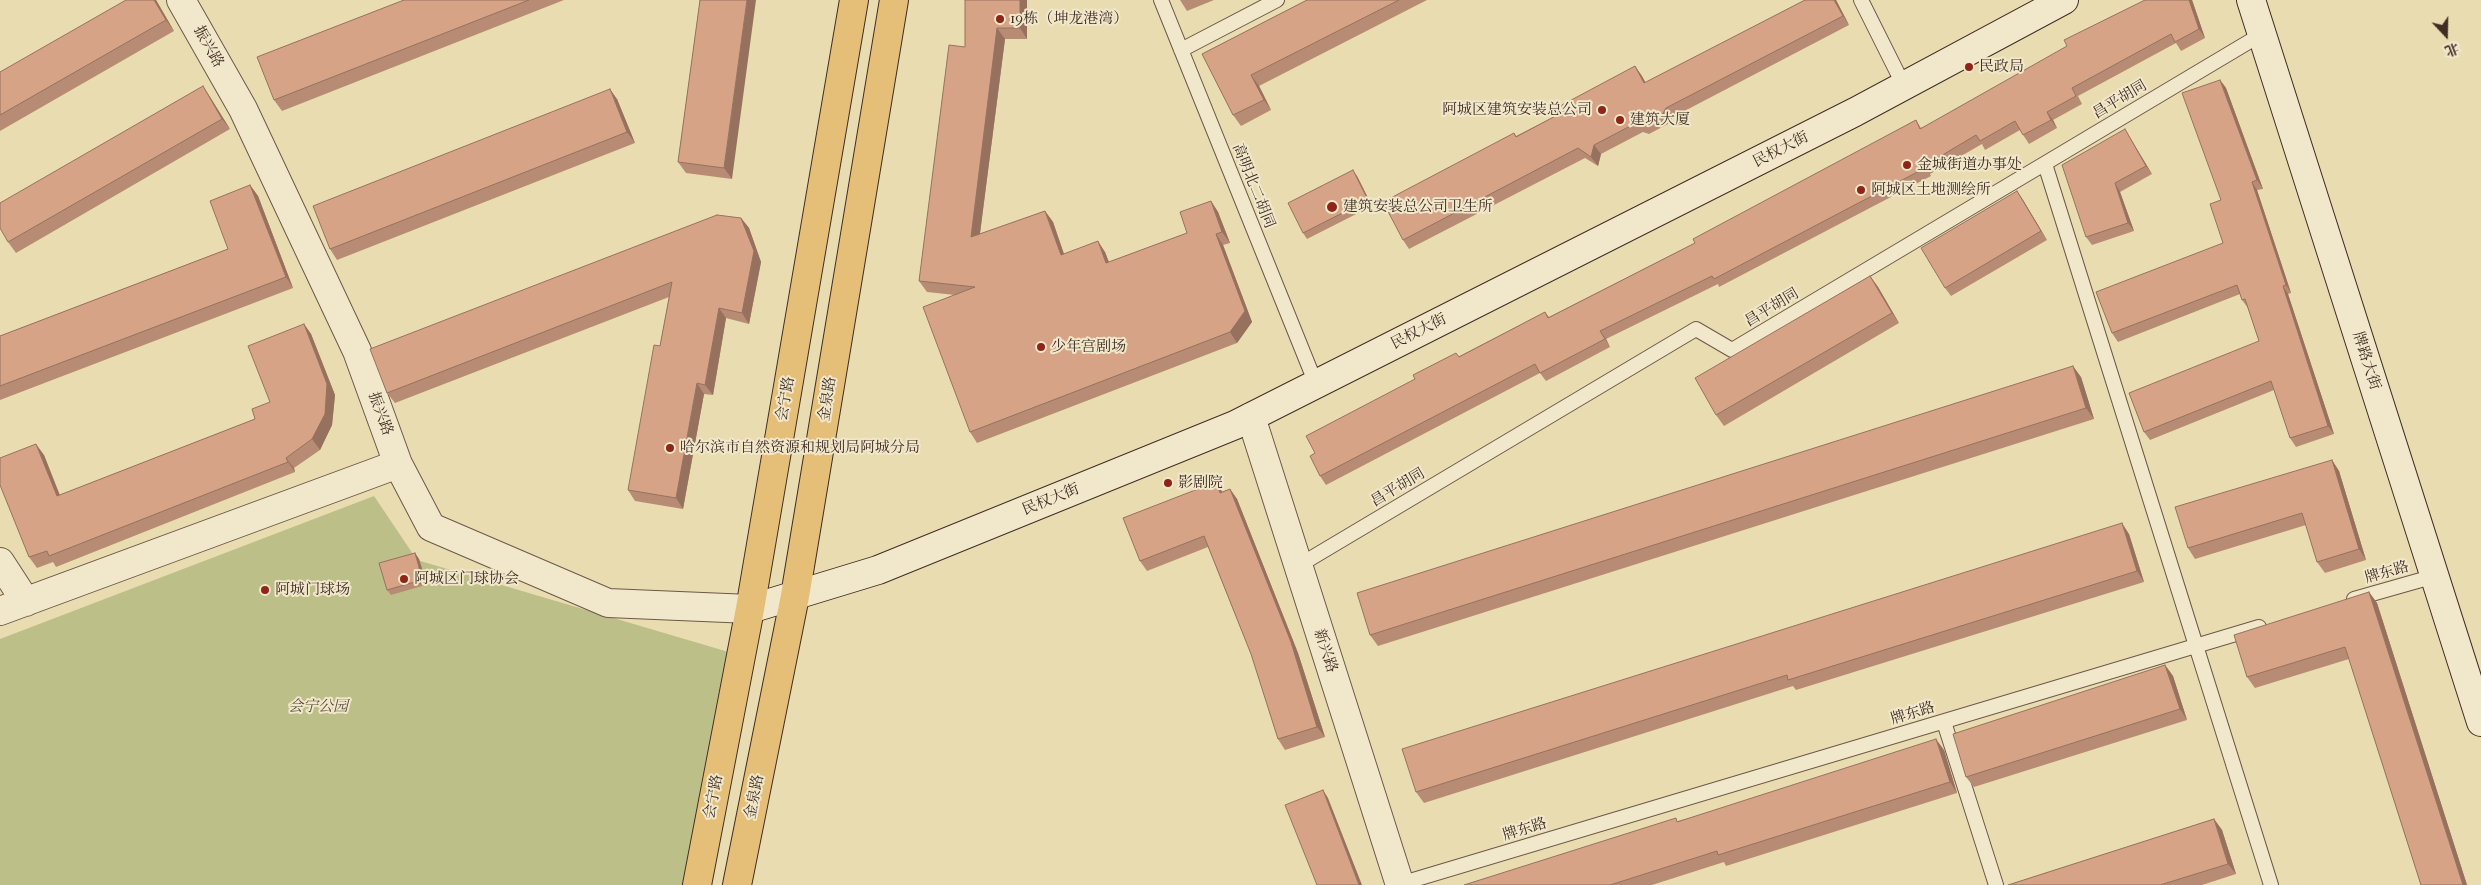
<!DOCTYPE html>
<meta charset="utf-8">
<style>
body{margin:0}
#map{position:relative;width:2481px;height:885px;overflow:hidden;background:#eadcb1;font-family:"IM FELL French Canon","Noto Serif SC",serif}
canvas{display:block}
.north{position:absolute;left:2421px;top:10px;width:50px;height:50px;-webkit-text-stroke:4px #f1e8cc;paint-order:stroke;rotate:159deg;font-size:14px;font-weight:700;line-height:20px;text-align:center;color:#412d24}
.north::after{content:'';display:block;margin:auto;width:18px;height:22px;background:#412d24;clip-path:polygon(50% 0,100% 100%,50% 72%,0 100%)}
</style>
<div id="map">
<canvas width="2481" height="885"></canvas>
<div class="north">北</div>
</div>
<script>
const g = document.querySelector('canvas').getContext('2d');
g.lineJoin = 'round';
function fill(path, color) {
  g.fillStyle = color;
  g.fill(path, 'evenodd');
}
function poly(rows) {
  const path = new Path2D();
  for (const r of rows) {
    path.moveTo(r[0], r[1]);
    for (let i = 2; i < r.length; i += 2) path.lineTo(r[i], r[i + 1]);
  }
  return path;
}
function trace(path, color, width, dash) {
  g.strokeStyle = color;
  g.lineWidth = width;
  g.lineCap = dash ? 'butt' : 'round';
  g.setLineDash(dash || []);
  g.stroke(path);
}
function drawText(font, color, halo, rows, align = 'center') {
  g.font = font + ' "IM FELL French Canon","Noto Serif SC",serif';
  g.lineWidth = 4;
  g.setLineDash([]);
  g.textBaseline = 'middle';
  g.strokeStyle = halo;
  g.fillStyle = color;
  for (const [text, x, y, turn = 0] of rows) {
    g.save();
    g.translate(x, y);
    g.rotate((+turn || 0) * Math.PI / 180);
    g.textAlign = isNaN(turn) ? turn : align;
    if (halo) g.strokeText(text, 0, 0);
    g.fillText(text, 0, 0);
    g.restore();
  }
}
fill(poly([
 [374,496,417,560,732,653,684,885,0,885,0,639]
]), '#bdbf88');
const lane = poly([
 [1161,0,1316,384],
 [1861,0,1904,86],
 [1181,50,1277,0],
 [2045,164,2271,885],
 [1298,566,1696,329,1732,350,2262,34],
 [2354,599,2435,576],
 [1944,722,1996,885],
 [1400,884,2259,627]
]);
const street = poly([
 [181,0,243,109,357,351,398,464,431,527,608,603,750,609],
 [1251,417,1400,885],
 [0,562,26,602],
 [0,611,398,464]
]);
const secondary = poly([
 [2251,0,2481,722],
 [750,609,878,570,1235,425,1855,112,2064,0]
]);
const primary = poly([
 [697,885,750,609,854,0],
 [737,885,795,596,894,0]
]);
trace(lane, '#6b5947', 16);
trace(street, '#6b5947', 30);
trace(secondary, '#412d24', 30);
trace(primary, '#412d24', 30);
trace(lane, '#f1e8cc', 14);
trace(street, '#f1e8cc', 28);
trace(secondary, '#f1e8cc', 28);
trace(primary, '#e5be78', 28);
fill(poly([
 [156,0,174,31,0,131,0,72],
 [404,0,564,0,282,111,274,100],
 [700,0,732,179,686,173,678,162],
 [965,0,1027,0,1027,39,1005,39,980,234,1045,211,1053,222,1064,254,1105,252,1109,262,1187,233,1211,201,1218,212,1230,243,1223,245,1252,322,1237,343,977,443,970,432,955,295,927,292,919,281,965,47],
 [1180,0,1214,0,1187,11],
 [1307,0,1427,0,1259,86,1271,110,1241,126,1233,115,1202,54],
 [1805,0,1836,0,1849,25,1673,117,1668,124,1649,134,1643,132,1601,154,1598,166,1585,158,1409,249,1403,240,1514,133,1516,136,1563,112,1635,66,1646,83],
 [2192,0,2205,38,2181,51,2176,43,2078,96,2082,104,2053,120,2057,128,2029,144,2020,130,1985,150,1982,144,1930,174,1931,176,1719,287,1718,284,1606,339,1610,347,1546,381,1540,373,1326,485,1320,476,1315,453,1415,379,1545,312,1549,317,1695,243,1916,120,1921,128],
 [2220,80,2226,88,2263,189,2257,190,2291,293,2288,294,2334,434,2296,447,2290,438,2274,390,2150,440,2144,432,2259,341,2248,308,2242,300,2240,294,2118,342,2112,333,2223,243,2221,200],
 [203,86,210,97,230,129,16,253,8,242],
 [617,99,635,143,337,260,330,249],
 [2125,129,2152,174,2120,192,2134,231,2092,245,2086,237],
 [1357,176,1372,206,1307,239,1303,233],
 [250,185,258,196,293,288,0,400,0,336,228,249],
 [2017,191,2023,200,2047,240,1951,296,1945,288],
 [741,218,749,228,761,262,749,324,726,318,713,395,704,394,683,509,635,501,628,490,660,346,669,297,395,403,387,393],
 [1870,276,1878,287,1899,323,1724,426,1716,415],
 [304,324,311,334,335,395,332,425,320,450,294,468,295,472,56,567,53,562,37,568,29,557,44,455,60,495,255,419,270,402],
 [2081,377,2094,419,1378,646,1370,635],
 [2332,460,2339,471,2366,560,2325,573,2317,562,2306,525,2195,559,2188,548],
 [1230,489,1237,499,1298,653,1325,737,1285,750,1278,739,1251,654,1208,547,1147,571,1140,561,1222,492],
 [2129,534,2144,582,1796,690,1793,686,1424,803,1416,792],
 [415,553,419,559,423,572,422,586,391,595,387,590],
 [2369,592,2377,603,2467,885,2421,885,2349,659,2255,688,2247,677],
 [2165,665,2173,676,2187,720,1974,787,1966,777],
 [1944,750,1957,793,1726,866,1724,862,1652,885,1464,885,1678,821],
 [2214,819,2222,830,2236,874,2202,885,2008,885]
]), '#b88c74');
fill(poly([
 [154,0,156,0,174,31,166,20],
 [747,0,756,0,732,179,724,168],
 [1020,0,1027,0,1027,39,1020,28],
 [1834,0,1836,0,1849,25,1843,16],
 [2189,0,2192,0,2205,38,2199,29],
 [997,28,1005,39,978,248,971,237],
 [1635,66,1642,76,1651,93,1644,83],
 [1251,75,1259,86,1271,110,1264,100],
 [2220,80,2226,88,2263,189,2257,180],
 [203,86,210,97,230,129,222,119],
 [610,89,617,99,635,143,627,132],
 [1666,108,1673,117,1668,124,1662,115],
 [2047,112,2053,120,2057,128,2051,120],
 [2125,129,2130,138,2152,174,2146,166],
 [1594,145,1601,154,1598,166,1591,157],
 [1353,170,1357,176,1372,206,1368,200],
 [2252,182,2257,190,2291,293,2286,285],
 [2115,183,2120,192,2134,231,2128,223],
 [250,185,258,196,293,288,286,277],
 [2017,191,2023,200,2047,240,2041,231],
 [1211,201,1218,212,1230,243,1222,232],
 [1045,211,1053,222,1068,266,1061,255],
 [741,218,749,228,761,262,749,324,742,313],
 [1216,234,1223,245,1252,322,1237,343,1230,332],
 [1098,241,1105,252,1113,274,1106,263],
 [1870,276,1878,287,1899,323,1892,313],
 [2283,286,2288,294,2334,434,2328,426],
 [719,308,726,318,713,395,705,385],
 [304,324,311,334,335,395,332,425,320,450,312,439],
 [1600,331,1606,339,1610,347],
 [2073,366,2081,377,2094,419,2086,408],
 [697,383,704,394,683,509,676,498],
 [36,444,44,455,64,507,57,496],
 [286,458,294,468,295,472,288,462],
 [2332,460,2339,471,2366,560,2359,549],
 [1216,482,1223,493,1220,493],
 [1230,489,1237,499,1298,653,1325,737,1317,727],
 [2122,523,2129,534,2144,582,2137,571],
 [415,553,419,559,423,572,422,586,418,581],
 [2369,592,2377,603,2467,885,2463,885],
 [2165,665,2173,676,2187,720,2180,709],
 [1936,739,1944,750,1957,793,1950,782],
 [1323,790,1328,798,1362,885,1359,885],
 [2214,819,2222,830,2236,874,2228,864]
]), '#96725e');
const building = poly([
 [126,0,154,0,166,20,0,115,0,72,126,0],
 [404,0,529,0,274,100,257,57,404,0],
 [700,0,747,0,724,168,678,162,700,0],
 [965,0,1020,0,1020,28,997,28,971,237,1045,211,1061,255,1098,241,1106,263,1187,233,1180,212,1211,201,1222,232,1216,234,1245,311,1230,332,970,432,923,307,975,287,919,281,949,45,965,47,965,0],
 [1307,0,1399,0,1251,75,1264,100,1233,115,1202,54,1307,0],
 [1805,0,1834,0,1843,16,1666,108,1662,115,1642,125,1636,123,1594,145,1591,157,1578,148,1403,240,1383,202,1514,133,1516,137,1563,112,1560,106,1635,66,1644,83,1805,0],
 [2145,0,2189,0,2199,29,2175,42,2171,34,2072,88,2076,96,2047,112,2051,120,2023,135,2015,121,1980,141,1976,135,1924,166,1925,168,1714,279,1712,276,1600,331,1605,339,1540,373,1535,364,1320,476,1310,456,1315,453,1306,436,1415,379,1413,375,1456,353,1459,357,1545,312,1548,318,1695,243,1693,239,1916,120,1920,129,2067,46,2064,40,2145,0],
 [2220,80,2257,180,2252,182,2286,285,2283,286,2328,426,2290,438,2271,381,2144,432,2129,393,2259,341,2245,299,2242,300,2237,285,2112,333,2096,292,2223,243,2210,204,2221,200,2182,93,2220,80],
 [203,86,222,119,8,242,0,228,0,203,203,86],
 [610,89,627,132,330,249,313,206,610,89],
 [2125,129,2146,166,2115,183,2128,223,2086,237,2062,165,2125,129],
 [1353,170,1368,200,1303,233,1288,203,1353,170],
 [250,185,286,277,0,386,0,336,228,249,210,201,250,185],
 [2017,191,2041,231,1945,288,1921,248,2017,191],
 [717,215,741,218,754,251,742,313,719,308,705,385,697,383,676,498,628,490,654,345,660,346,672,282,387,393,370,349,717,215],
 [1870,276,1892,313,1716,415,1695,378,1870,276],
 [304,324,327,384,325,414,312,439,286,458,288,462,49,556,47,551,29,557,0,485,0,458,36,444,57,496,255,419,252,409,270,402,248,346,304,324],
 [2073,366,2086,408,1370,635,1357,593,2073,366],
 [2332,460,2359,549,2317,562,2302,513,2188,548,2175,507,2332,460],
 [1216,482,1220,493,1230,489,1291,642,1317,727,1278,739,1251,654,1204,536,1140,561,1123,518,1216,482],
 [2122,523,2137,571,1788,680,1787,675,1416,792,1402,749,2122,523],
 [415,553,419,567,418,581,387,590,379,563,415,553],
 [2369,592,2463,885,2421,885,2345,647,2247,677,2234,635,2369,592],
 [2165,665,2180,709,1966,777,1953,734,2165,665],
 [1936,739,1950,782,1718,855,1717,851,1610,885,1464,885,1676,818,1677,822,1936,739],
 [1323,790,1359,885,1317,885,1285,805,1323,790],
 [2214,819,2228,864,2160,885,2008,885,2214,819]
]);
fill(building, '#d6a387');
trace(building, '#96725e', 1);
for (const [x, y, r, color] of [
 [1000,19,5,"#8f2418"],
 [1969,67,5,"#8f2418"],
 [1602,110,5,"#8f2418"],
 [1620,120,5,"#8f2418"],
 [1907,165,5,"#8f2418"],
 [1861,190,5,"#8f2418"],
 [1332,207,6,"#8f2418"],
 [1041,347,5,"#8f2418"],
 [670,448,5,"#8f2418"],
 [1168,483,5,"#8f2418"],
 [404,579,5,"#8f2418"],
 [265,590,5,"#8f2418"]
]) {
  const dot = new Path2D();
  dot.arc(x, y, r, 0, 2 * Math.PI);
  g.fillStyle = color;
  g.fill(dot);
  trace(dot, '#f1e8cc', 2);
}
drawText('15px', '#412d24', '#f1e8cc', [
 ["19栋（坤龙港湾）",1010,19],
 ["民政局",1979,67],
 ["阿城区建筑安装总公司",1592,110,"right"],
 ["建筑大厦",1630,120],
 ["金城街道办事处",1917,165],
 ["阿城区土地测绘所",1871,190],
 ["建筑安装总公司卫生所",1343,207],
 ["少年宫剧场",1051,347],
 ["哈尔滨市自然资源和规划局阿城分局",680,448],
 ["影剧院",1178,483],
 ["阿城区门球协会",414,579],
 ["阿城门球场",275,590]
], 'left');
drawText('15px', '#412d24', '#f1e8cc', [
 ["振兴路",208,47,61],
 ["昌平胡同",2120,100,-31],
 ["民权大街",1781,150,-27],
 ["高明北二胡同",1253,186,68],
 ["昌平胡同",1772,308,-31],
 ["民权大街",1419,332,-27],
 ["牌路大街",2366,361,72],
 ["会宁路",786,399,-80],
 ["金泉路",828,399,-81],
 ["振兴路",380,414,70],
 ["昌平胡同",1398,488,-31],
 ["民权大街",1051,500,-22],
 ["牌东路",2387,573,-16],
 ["新兴路",1325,651,72],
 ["牌东路",1913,714,-17],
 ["会宁路",714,797,-79],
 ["金泉路",755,797,-79],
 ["牌东路",1525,830,-17]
]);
drawText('italic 15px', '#5a4a38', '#f1e8cc', [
 ["会宁公园",318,707]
]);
</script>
